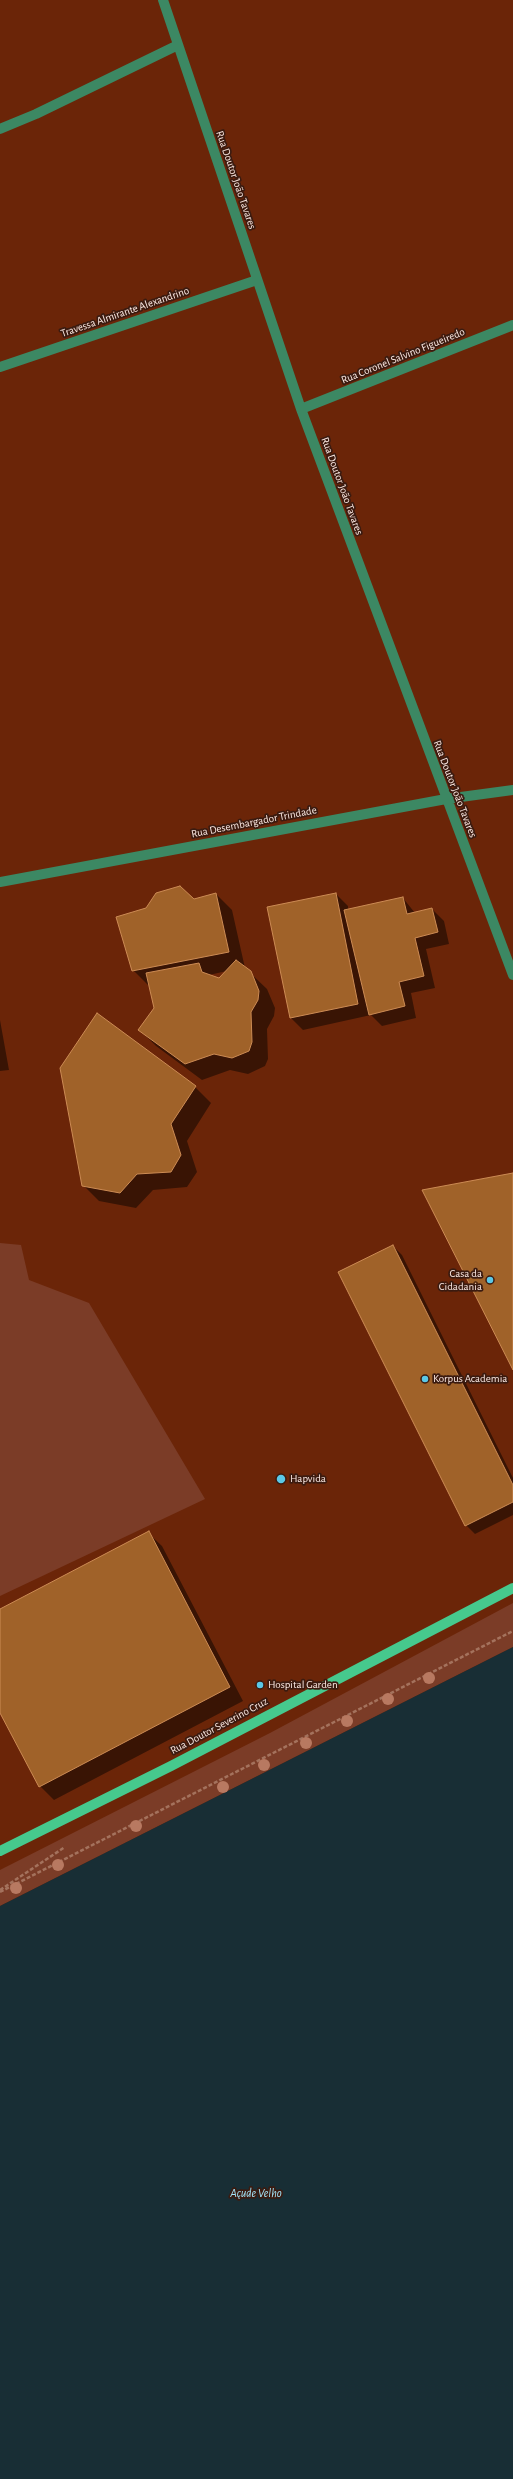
<!DOCTYPE html>
<meta charset="utf-8">
<style>
body{margin:0}
canvas{display:block;background:#6b2508}
</style>
<canvas width="513" height="2479"></canvas>
<script>
const g = document.querySelector('canvas').getContext('2d');
g.lineJoin = 'round';
function fill(path, color) {
  g.fillStyle = color;
  g.fill(path, 'evenodd');
}
function poly(rows) {
  const path = new Path2D();
  for (const r of rows) {
    path.moveTo(r[0], r[1]);
    for (let i = 2; i < r.length; i += 2) path.lineTo(r[i], r[i + 1]);
  }
  return path;
}
function trace(path, color, width, dash) {
  g.strokeStyle = color;
  g.lineWidth = width;
  g.lineCap = dash ? 'butt' : 'round';
  g.setLineDash(dash || []);
  g.stroke(path);
}
function drawText(font, color, halo, rows, align = 'center') {
  g.font = font + ' "Alegreya Sans",sans-serif';
  g.lineWidth = 3.5;
  g.setLineDash([]);
  g.textBaseline = 'middle';
  g.strokeStyle = halo;
  g.fillStyle = color;
  for (const [text, x, y, turn = 0] of rows) {
    g.save();
    g.translate(x, y);
    g.rotate((+turn || 0) * Math.PI / 180);
    g.textAlign = isNaN(turn) ? turn : align;
    if (halo) g.strokeText(text, 0, 0);
    g.fillText(text, 0, 0);
    g.restore();
  }
}
fill(poly([
 [0,1243,21,1245,29,1280,89,1303,205,1499,0,1596],
 [513,1603,513,1647,0,1906,0,1870,270,1733]
]), '#7b3c27');
fill(poly([
 [513,1647,513,2479,0,2479,0,1906]
]), '#182e35');
fill(poly([
 [216,894,232,910,245,968,267,989,275,1008,274,1016,267,1029,268,1059,265,1066,248,1074,230,1070,202,1080,156,1046,140,1030,155,1008,149,986,133,970,193,900],
 [227,971,219,979,209,975],
 [336,894,348,906,348,910,403,898,415,913,432,909,444,921,449,944,426,949,435,988,411,993,416,1018,382,1026,371,1015,303,1030,291,1018],
 [0,1020,9,1070,0,1071],
 [195,1087,211,1103,187,1141,197,1172,187,1187,153,1190,136,1208,99,1201,83,1185],
 [393,1246,402,1255,513,1478,513,1515,475,1534,466,1525],
 [148,1533,162,1546,243,1701,54,1800,40,1786,0,1710,0,1610]
]), '#0007');
const building = poly([
 [180,886,194,899,216,893,229,952,132,971,116,917,146,908,156,893,180,886],
 [336,893,358,1004,290,1018,267,907,336,893],
 [403,897,407,914,432,908,438,932,415,938,424,976,399,982,405,1006,369,1015,344,910,403,897],
 [236,960,251,971,259,991,258,1000,251,1012,252,1042,249,1051,232,1058,214,1054,185,1064,138,1030,154,1008,146,973,199,963,202,972,219,978,236,960],
 [97,1013,196,1086,171,1124,181,1155,171,1172,137,1174,120,1193,82,1186,60,1068,97,1013],
 [513,1173,513,1370,422,1190,513,1173],
 [393,1245,513,1485,513,1502,465,1526,338,1272,393,1245],
 [149,1531,230,1687,39,1787,0,1713,0,1609,149,1531]
]);
fill(building, '#a06229');
trace(building, '#cc8b54', 1);
trace(poly([
 [0,1890,65,1847],
 [0,1892,513,1631]
]), '#a4725d', 2.5, [4, 2]);
trace(poly([
 [163,0,301,409,513,975],
 [0,129,36,114,178,45],
 [0,367,257,280],
 [301,409,513,325],
 [0,882,446,799,513,790]
]), '#3c8863', 10);
trace(poly([
 [0,1851,171,1766,513,1588]
]), '#46c98d', 10);
g.fillStyle = '#b87961';
for (const [x, y] of [
 [429,1678],
 [388,1699],
 [347,1721],
 [306,1743],
 [264,1765],
 [223,1787],
 [136,1826],
 [58,1865],
 [16,1888]
]) {
  g.beginPath();
  g.arc(x, y, 6, 0, 2 * Math.PI);
  g.fill();
}
for (const [x, y, r, color] of [
 [490,1280,4,"#5bc8e7"],
 [425,1379,4,"#5bc8e7"],
 [281,1479,5,"#5bc8e7"],
 [260,1685,4,"#5bc8e7"]
]) {
  const dot = new Path2D();
  dot.arc(x, y, r, 0, 2 * Math.PI);
  g.fillStyle = color;
  g.fill(dot);
  trace(dot, '#3b1b10', 1.5);
}
drawText('11px', '#fdeae4', '#3b1b10', [
 ["Rua Doutor João Tavares",236,180,71],
 ["Travessa Almirante Alexandrino",125,312,-19],
 ["Rua Coronel Salvino Figueiredo",403,356,-22],
 ["Rua Doutor João Tavares",342,486,70],
 ["Rua Doutor João Tavares",455,789,69],
 ["Rua Desembargador Trindade",254,822,-11],
 ["Rua Doutor Severino Cruz",219,1726,-28]
]);
drawText('11px', '#fdeae4', '#3b1b10', [
 ["Casa da",482,1274,"right"],
 ["Cidadania",482,1287,"right"],
 ["Korpus Academia",433,1379],
 ["Hapvida",290,1479],
 ["Hospital Garden",268,1685]
], 'left');
drawText('italic 12px', '#a3e6fb', '#3b1b10', [
 ["Açude Velho",256,2193]
]);
</script>
